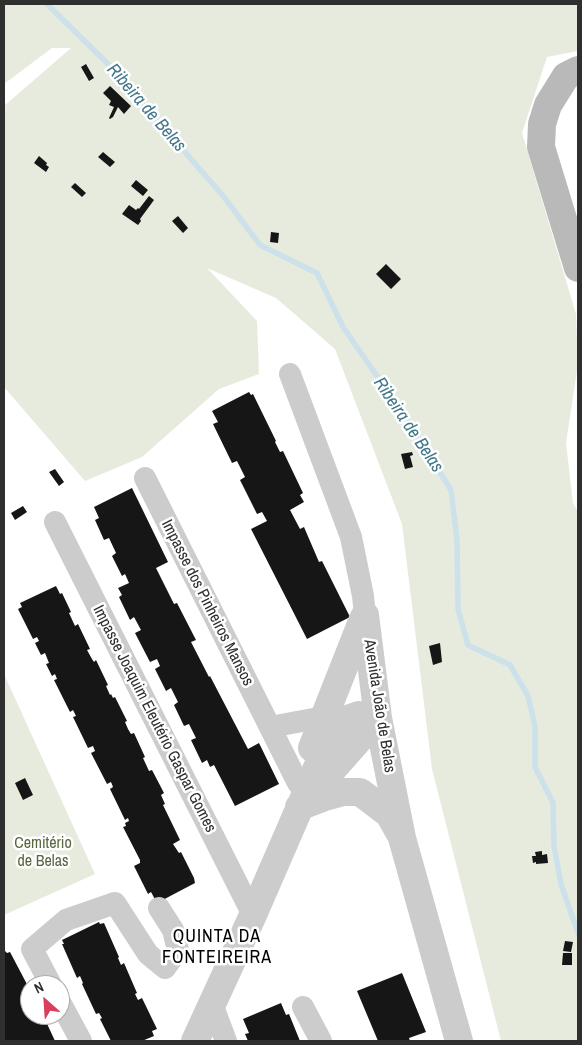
<!DOCTYPE html>
<meta charset="utf-8">
<style>
body{margin:0}
#map{position:relative;width:582px;height:1045px;overflow:hidden;background:#fff;font-family:"Archivo Narrow",sans-serif}
canvas{display:block}
.frame{position:absolute;inset:0;border:5px solid #2f2f2f;pointer-events:none}
.north{position:absolute;left:20px;top:975px;width:50px;height:50px;box-sizing:border-box;background:#fff;border:1px solid #acacac;border-radius:50%;rotate:334deg;font-size:14px;font-weight:700;line-height:20px;text-align:center;color:#2f2f2f}
.north::after{content:'';display:block;margin:auto;width:18px;height:22px;background:#d73f5d;clip-path:polygon(50% 0,100% 100%,50% 72%,0 100%)}
</style>
<div id="map">
<canvas width="582" height="1045"></canvas>
<div class="frame"></div>
<div class="north">N</div>
</div>
<script>
const g = document.querySelector('canvas').getContext('2d');
g.lineJoin = 'round';
function fill(path, color) {
  g.fillStyle = color;
  g.fill(path, 'evenodd');
}
function poly(rows) {
  const path = new Path2D();
  for (const r of rows) {
    path.moveTo(r[0], r[1]);
    for (let i = 2; i < r.length; i += 2) path.lineTo(r[i], r[i + 1]);
  }
  return path;
}
function trace(path, color, width, dash) {
  g.strokeStyle = color;
  g.lineWidth = width;
  g.lineCap = dash ? 'butt' : 'round';
  g.setLineDash(dash || []);
  g.stroke(path);
}
function drawText(font, color, halo, rows, align = 'center') {
  g.font = font + ' "Archivo Narrow",sans-serif';
  g.lineWidth = 5;
  g.setLineDash([]);
  g.textBaseline = 'middle';
  g.strokeStyle = halo;
  g.fillStyle = color;
  for (const [text, x, y, turn = 0] of rows) {
    g.save();
    g.translate(x, y);
    g.rotate((+turn || 0) * Math.PI / 180);
    g.textAlign = isNaN(turn) ? turn : align;
    if (halo) g.strokeText(text, 0, 0);
    g.fillText(text, 0, 0);
    g.restore();
  }
}
fill(poly([
 [4,4,578,4,578,51,547,57,522,133,576,314,578,364,566,443,573,503,578,512,578,1041,501,1041,432,769,402,524,335,349,276,298,207,268,257,321,259,374,219,389,142,457,85,481,4,387,4,106,71,48,52,48,4,84],
 [4,674,95,874,4,915]
]), '#e6ebde');
trace(poly([
 [47,4,111,67,224,197,260,245,317,273,343,327,402,412,451,490,457,540,458,609,468,645,510,665,528,696,535,726,535,767,553,803,554,846,561,884,578,933]
]), '#cce1e9', 5.5);
fill(poly([
 [86,64,94,78,89,81,81,67],
 [110,86,131,106,124,114,118,107,113,117,110,119,109,118,114,107,109,105,111,101,103,93],
 [103,152,115,162,110,167,98,157],
 [39,156,47,163,46,165,49,167,46,172,34,163],
 [136,180,148,190,143,196,131,186],
 [75,183,86,193,82,197,71,187],
 [149,196,154,200,140,219,141,221,138,225,122,214,129,205,136,210,138,208,139,209],
 [178,216,188,228,183,233,172,221],
 [271,232,279,233,278,243,270,242],
 [386,264,401,279,391,289,376,274],
 [249,392,251,395,253,394,276,441,275,442,280,452,283,451,303,493,300,495,304,502,290,510,300,529,304,527,319,562,322,561,350,617,307,639,251,529,267,521,262,512,257,514,240,480,245,477,237,461,232,463,213,424,218,422,212,411],
 [412,452,413,455,410,456,413,467,405,469,401,454],
 [55,469,64,482,59,486,49,472],
 [132,488,168,562,156,568,174,604,177,603,196,640,191,642,209,677,210,676,248,749,259,743,279,784,235,806,214,765,210,767,207,760,202,763,191,740,196,738,189,724,184,726,174,705,178,702,171,688,166,691,155,669,160,666,157,659,150,662,135,633,141,630,134,617,130,620,119,597,122,595,118,588,129,583,125,574,122,576,112,556,116,553,109,538,104,540,95,520,99,518,94,507],
 [23,506,27,512,15,520,11,513],
 [56,586,60,594,62,593,71,612,69,613,75,626,78,624,90,649,87,650,92,659,94,662,96,660,108,685,106,686,110,695,111,694,113,698,115,697,127,721,125,722,128,729,131,734,134,733,145,757,143,758,149,771,152,770,164,793,161,795,165,804,163,805,180,840,173,844,179,853,181,852,194,878,195,883,157,903,151,892,148,894,134,866,140,863,140,860,123,827,126,826,125,823,129,821,128,818,125,820,110,789,113,787,111,782,107,784,91,753,95,751,93,746,88,748,73,717,76,716,73,710,70,712,54,680,57,679,55,674,52,676,46,664,49,663,45,653,41,655,35,643,39,641,37,637,33,639,18,609,22,607,20,603],
 [440,643,442,662,433,665,429,646],
 [25,778,33,795,23,800,15,783],
 [542,851,542,855,547,854,548,863,536,864,536,862,533,863,532,856,536,856,535,852],
 [99,922,100,924,104,923,119,957,118,958,121,965,124,963,137,993,135,994,138,1000,142,998,157,1029,152,1031,154,1036,142,1041,111,1041,100,1019,102,1018,99,1013,96,1014,82,984,83,983,80,976,77,978,62,944,64,944,62,940],
 [565,941,573,942,571,952,563,951],
 [5,951,7,953,10,952,30,990,30,1015,43,1015,55,1041,4,1041,4,952],
 [563,953,572,953,572,965,562,965],
 [402,973,426,1032,409,1038,410,1041,378,1041,357,991],
 [281,1003,286,1015,289,1014,300,1041,248,1041,245,1034,249,1033,243,1019]
]), '#161616');
trace(poly([
 [290,374,351,537,363,596,365,615],
 [145,478,298,783],
 [55,522,253,915],
 [270,727,324,717],
 [51,985,32,949,66,920,115,903,148,954,165,968,178,950,173,930,159,908],
 [60,1002,81,1041],
 [212,1004,226,1041],
 [303,1007,321,1041]
]), '#ccc', 22);
trace(poly([
 [365,615,378,718,402,838,459,1041],
 [312,748,363,619],
 [317,787,378,718],
 [299,807,325,797,343,792,360,792,389,814,399,832],
 [195,1041,253,915,329,740,336,730,348,719,359,715,378,718]
]), '#ccc', 28);
trace(poly([
 [578,70,566,76,548,105,542,124,541,147,578,268]
]), '#b9b9b9', 28);
drawText('16px', '#2f2f2f', '#fff', [
 ["Impasse dos Pinheiros Mansos",207,603,63],
 ["Avenida João de Belas",379,706,81],
 ["Impasse Joaquim Eleutério Gaspar Gomes",154,719,63]
]);
drawText('16px', '#576740', '#fff', [
 ["Cemitério",43,844],
 ["de Belas",43,862]
]);
drawText('italic 18px', '#43788b', '#fff', [
 ["Ribeira de Belas",146,108,49],
 ["Ribeira de Belas",408,425,56]
]);
g.letterSpacing = '1px';
drawText('18px', '#000', '#fff', [
 ["QUINTA DA",217,937],
 ["FONTEIREIRA",217,958]
]);
g.letterSpacing = '0px';
</script>
